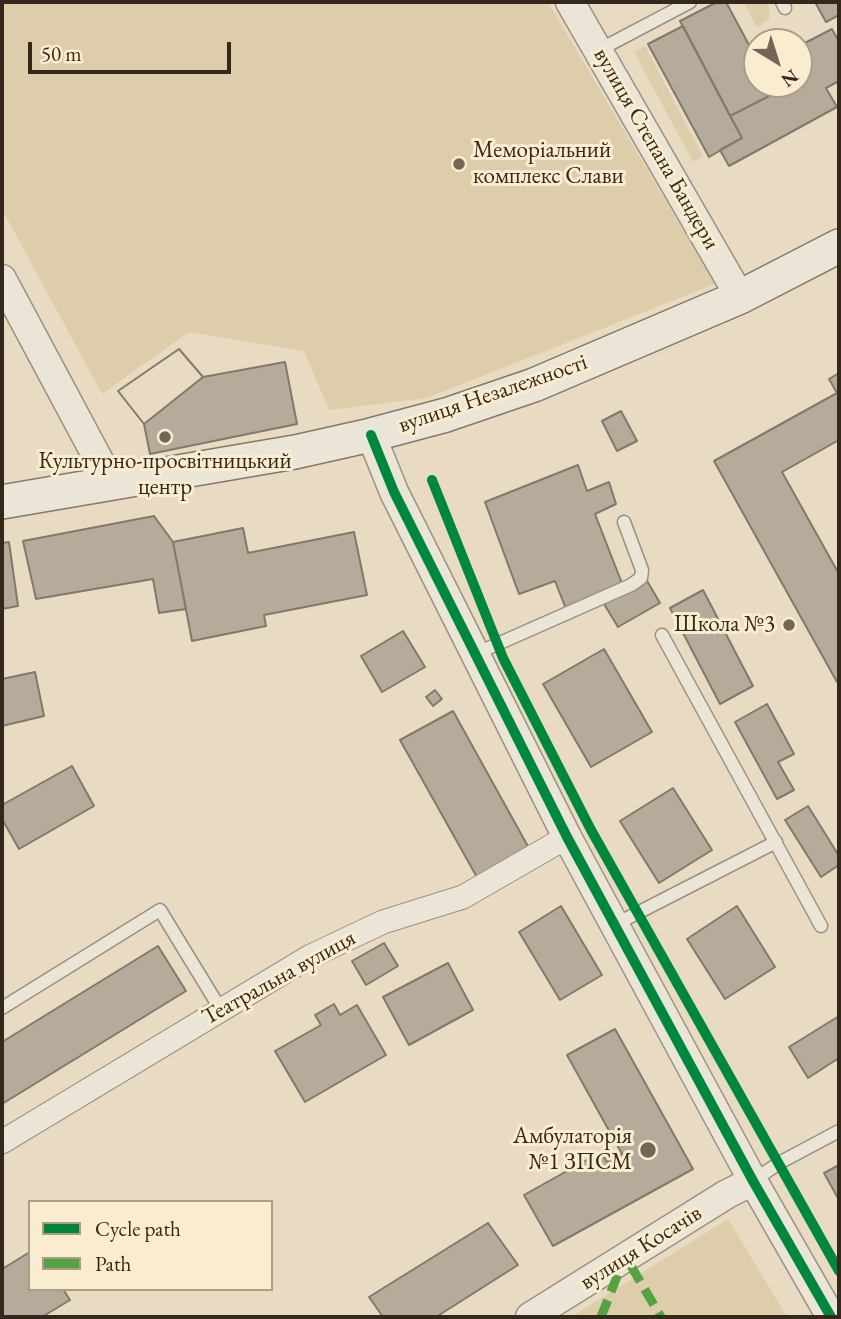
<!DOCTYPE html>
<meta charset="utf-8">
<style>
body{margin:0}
#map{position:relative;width:841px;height:1319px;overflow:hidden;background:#e8dbc2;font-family:"EB Garamond",serif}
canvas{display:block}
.frame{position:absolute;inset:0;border:4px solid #34271c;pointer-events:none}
.legend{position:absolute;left:28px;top:1200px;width:245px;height:91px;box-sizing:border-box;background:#faecce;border:2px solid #ab9d87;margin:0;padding:9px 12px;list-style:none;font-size:21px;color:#34271c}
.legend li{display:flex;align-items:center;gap:14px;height:35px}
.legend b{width:35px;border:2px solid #ab9d87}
.north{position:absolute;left:743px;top:28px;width:70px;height:70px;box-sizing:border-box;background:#faecce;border:2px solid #ab9d87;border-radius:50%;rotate:142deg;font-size:19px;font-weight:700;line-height:28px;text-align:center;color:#34271c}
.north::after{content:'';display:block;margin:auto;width:24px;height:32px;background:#736656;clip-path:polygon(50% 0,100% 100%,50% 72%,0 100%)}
.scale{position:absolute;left:28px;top:42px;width:203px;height:32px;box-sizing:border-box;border:4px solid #34271c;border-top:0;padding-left:9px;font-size:21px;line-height:24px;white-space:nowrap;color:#34271c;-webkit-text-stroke:5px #faecce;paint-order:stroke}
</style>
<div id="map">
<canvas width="841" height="1319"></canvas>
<div class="frame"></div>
<ul class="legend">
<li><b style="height:9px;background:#00873e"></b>Cycle path</li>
<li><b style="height:9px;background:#53a341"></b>Path</li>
</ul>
<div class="north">N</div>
<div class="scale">50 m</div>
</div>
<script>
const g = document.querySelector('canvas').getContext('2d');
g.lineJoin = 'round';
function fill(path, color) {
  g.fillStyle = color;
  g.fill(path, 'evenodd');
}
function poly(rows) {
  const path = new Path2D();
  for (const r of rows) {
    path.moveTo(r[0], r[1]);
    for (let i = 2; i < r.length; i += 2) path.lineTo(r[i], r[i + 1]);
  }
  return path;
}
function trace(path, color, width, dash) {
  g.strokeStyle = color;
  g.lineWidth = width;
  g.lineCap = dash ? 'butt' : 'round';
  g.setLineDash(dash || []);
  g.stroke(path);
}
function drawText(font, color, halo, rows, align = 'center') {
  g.font = font + ' "EB Garamond",serif';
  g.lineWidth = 6;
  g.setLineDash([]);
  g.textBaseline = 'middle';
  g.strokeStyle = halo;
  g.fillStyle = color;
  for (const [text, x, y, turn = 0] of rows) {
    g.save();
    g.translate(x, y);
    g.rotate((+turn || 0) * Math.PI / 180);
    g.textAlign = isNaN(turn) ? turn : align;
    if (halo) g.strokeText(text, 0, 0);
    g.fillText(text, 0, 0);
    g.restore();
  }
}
fill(poly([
 [2,2,548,2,715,284,427,398,329,410,304,351,189,332,102,394,2,209],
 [744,2,767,2,770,12,769,19,757,28],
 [645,46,703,156,693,162,634,52],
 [728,1219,787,1317,571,1317]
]), '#decdab');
const building = poly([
 [717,2,726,2,757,60,757,84,770,84,775,93,730,116,680,21,717,2],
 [815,2,839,2,839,15,826,22,815,2],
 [683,26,742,138,709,157,648,44,683,26],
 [832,29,839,42,839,81,826,88,837,107,729,166,720,150,742,138,730,116,775,93,770,84,799,84,799,46,832,29],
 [179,349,203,377,285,362,297,424,150,454,144,424,118,391,179,349],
 [179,349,203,377,144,424,118,391,179,349],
 [839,373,839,440,782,472,839,574,839,681,837,682,714,461,837,393,829,379,839,373],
 [621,411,637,441,617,451,602,421,621,411],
 [578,465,587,491,609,482,616,504,595,514,623,586,566,609,555,581,519,594,485,502,578,465],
 [154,516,173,542,186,609,159,613,153,579,36,599,23,541,154,516],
 [243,528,248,553,354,532,367,595,264,615,266,626,192,641,173,542,243,528],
 [9,542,18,606,2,609,2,543,9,542],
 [646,579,660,603,618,627,604,604,646,579],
 [703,590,753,686,720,704,670,608,703,590],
 [403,631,425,667,382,692,361,656,403,631],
 [604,649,652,732,591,767,543,684,604,649],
 [35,672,44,716,2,726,2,679,35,672],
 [435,690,442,699,433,706,426,697,435,690],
 [767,704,794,754,778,762,794,790,777,799,735,722,767,704],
 [453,711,530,850,478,879,400,740,453,711],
 [72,766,94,806,19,849,2,819,2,805,72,766],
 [673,788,712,850,659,883,620,821,673,788],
 [808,806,839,856,839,865,821,877,785,820,808,806],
 [561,906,602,975,560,1000,519,932,561,906],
 [737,906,775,967,725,999,687,939,737,906],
 [384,943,398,966,366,985,352,961,384,943],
 [158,946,186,991,2,1104,2,1042,158,946],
 [448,963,473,1010,409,1045,383,997,448,963],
 [334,1004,340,1015,357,1005,386,1055,305,1102,275,1051,321,1025,315,1015,334,1004],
 [839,1016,839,1058,808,1078,789,1047,839,1016],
 [615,1029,693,1169,553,1246,524,1195,601,1152,607,1162,622,1154,567,1055,615,1029],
 [839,1165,839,1200,824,1173,839,1165],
 [488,1223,518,1265,436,1317,383,1317,369,1297,488,1223],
 [30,1252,30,1289,63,1289,70,1300,42,1317,2,1317,2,1269,30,1252]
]);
fill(building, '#b4ab9a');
trace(building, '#81796b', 2);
const service = poly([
 [782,2,785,8],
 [599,50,690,2],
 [662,635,821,926],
 [475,654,631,585,641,578,642,570,624,522],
 [614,925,776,842],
 [2,1008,160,910,221,1010],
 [753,1181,779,1163,839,1131]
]);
const minor = poly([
 [2,1142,309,957,383,922,463,897,567,837]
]);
const tertiary = poly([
 [570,2,740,297],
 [2,279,111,483],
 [371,435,394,492,567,837,753,1181,831,1317],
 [530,1317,727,1194,753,1181]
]);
const secondary = poly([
 [2,502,295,452,371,435,446,415,534,385,740,297,839,246]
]);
trace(service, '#9a9182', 15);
trace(minor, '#9a9182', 25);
trace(tertiary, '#9a9182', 31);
trace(secondary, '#81796b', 36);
trace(service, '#ebe5d8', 12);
trace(minor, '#ebe5d8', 23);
trace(tertiary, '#ebe5d8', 28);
trace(secondary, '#ebe5d8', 33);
trace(poly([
 [631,1266,661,1317],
 [601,1317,618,1274]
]), '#53a341', 9, [18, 9]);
trace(poly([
 [371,435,394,492,567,837,753,1181,831,1317],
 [432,480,503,658,591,830,839,1271]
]), '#00873e', 10);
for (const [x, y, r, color] of [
 [459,164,7,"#736656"],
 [165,437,7,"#736656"],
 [789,625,7,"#736656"],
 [648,1150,9,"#736656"]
]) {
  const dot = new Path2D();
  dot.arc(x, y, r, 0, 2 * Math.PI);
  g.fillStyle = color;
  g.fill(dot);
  trace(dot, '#faecce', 2.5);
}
drawText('23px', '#34271c', '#faecce', [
 ["вулиця Степана Бандери",656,149,60],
 ["вулиця Незалежності",493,394,-19],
 ["Театральна вулиця",279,978,-29],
 ["вулиця Косачів",641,1248,-32]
]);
drawText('23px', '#34271c', '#faecce', [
 ["Меморіальний",473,151,"left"],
 ["комплекс Слави",473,177,"left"],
 ["Культурно-просвітницький",165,462,"center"],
 ["центр",165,488,"center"],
 ["Школа №3",775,625],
 ["Амбулаторія",632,1137],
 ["№1 ЗПСМ",632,1163]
], 'right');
</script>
